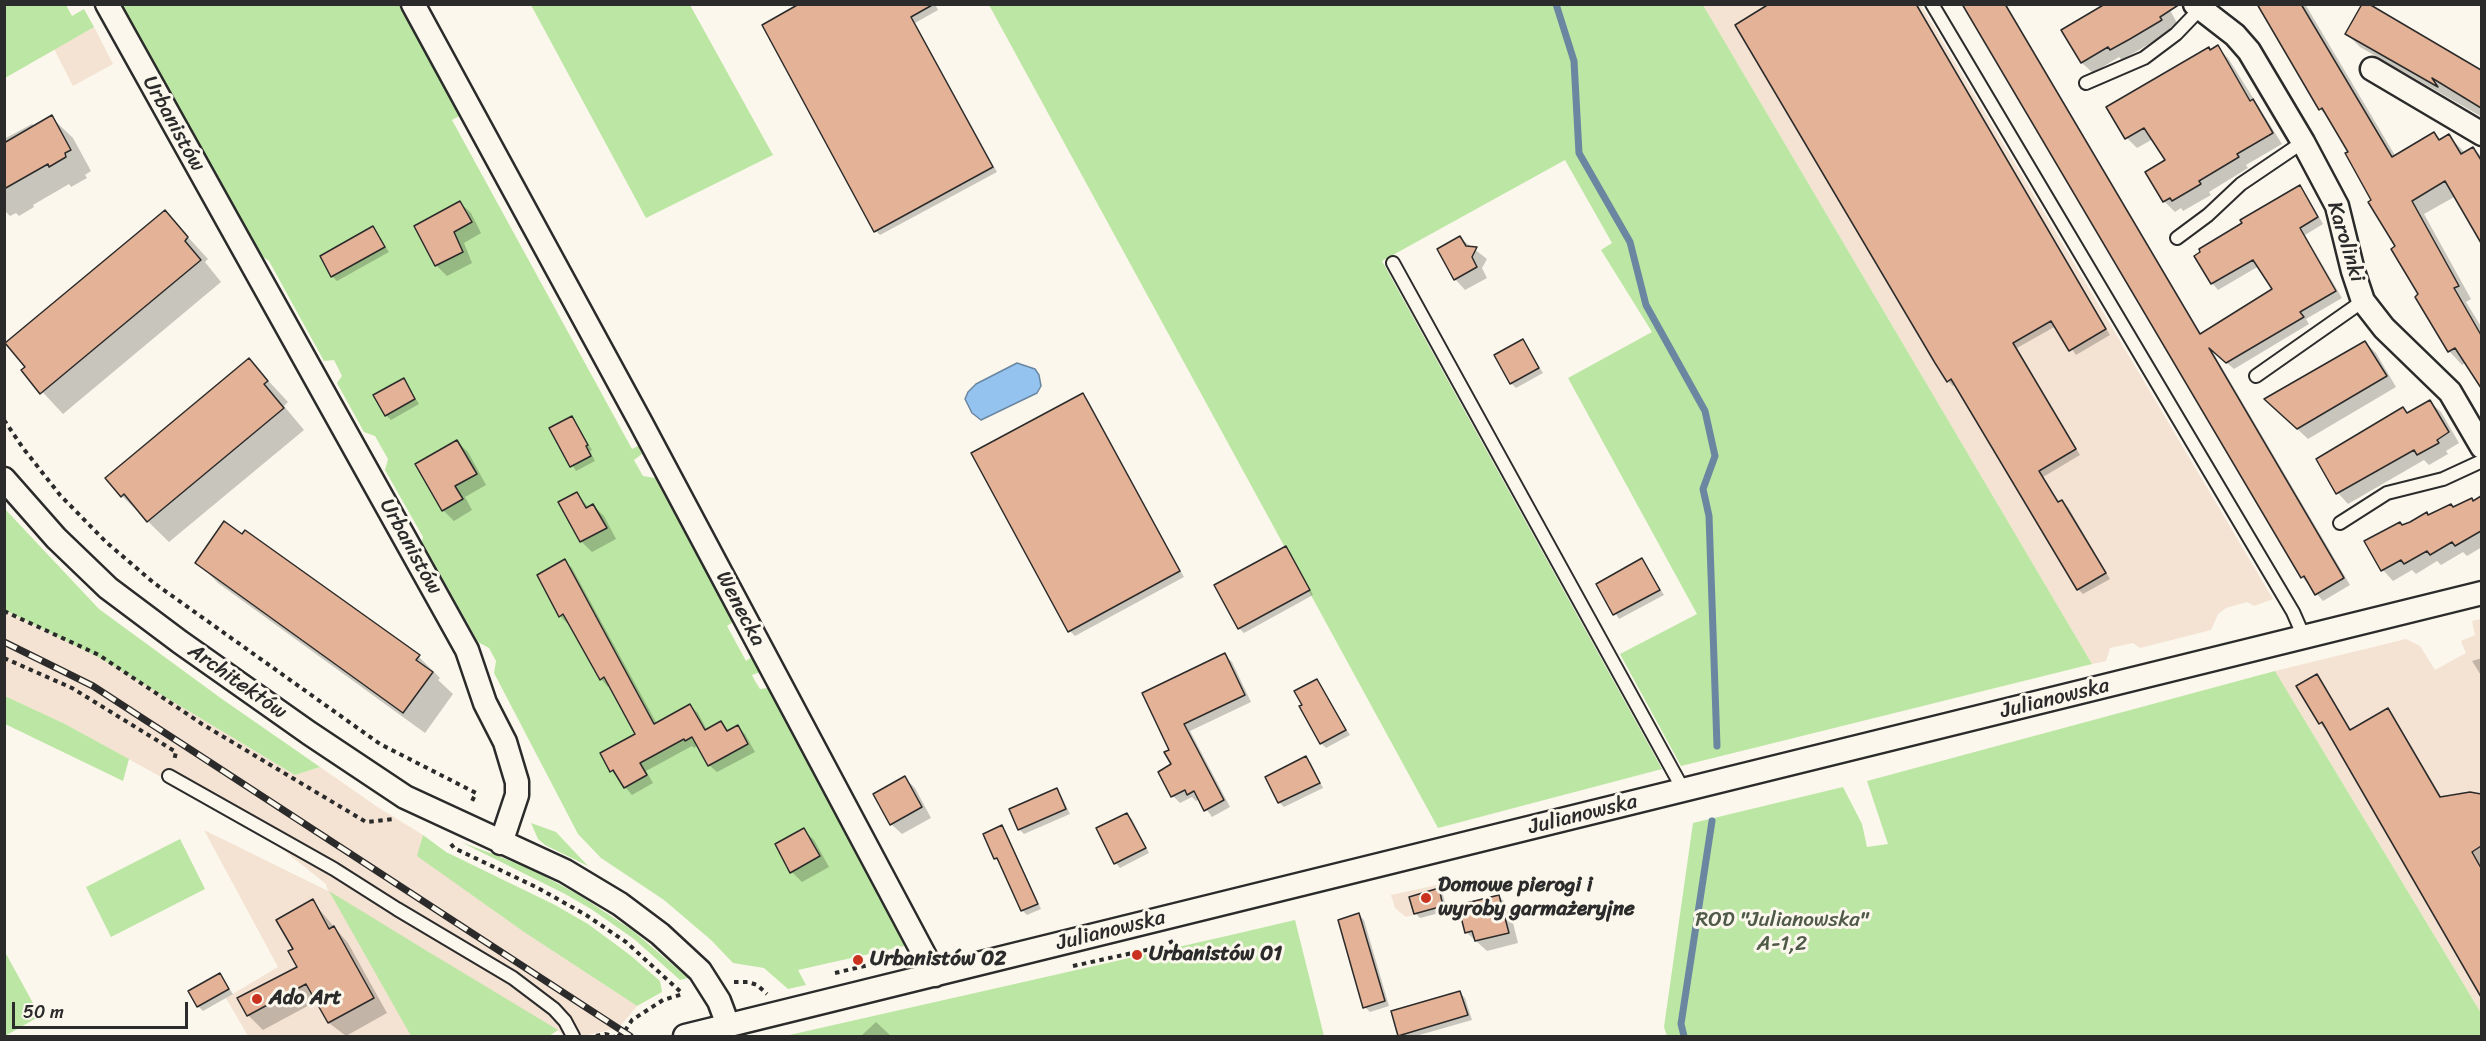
<!DOCTYPE html>
<meta charset="utf-8">
<style>
body{margin:0}
#map{position:relative;width:2486px;height:1041px;overflow:hidden;background:#fbf7ec;font-family:Sriracha,sans-serif}
canvas{display:block}
.frame{position:absolute;inset:0;border:6px solid #2b2b2b;pointer-events:none}
.scale{position:absolute;left:12px;top:1002px;width:176px;height:27px;box-sizing:border-box;border:3px solid #2b2b2b;border-top:0;padding-left:8px;font-size:18px;line-height:21px;white-space:nowrap;color:#2b2b2b;-webkit-text-stroke:4px #fbf7ec;paint-order:stroke}
</style>
<div id="map">
<canvas width="2486" height="1041"></canvas>
<div class="frame"></div>
<div class="scale">50 m</div>
</div>
<script>
const g = document.querySelector('canvas').getContext('2d');
g.lineJoin = 'round';
function fill(path, color) {
  g.fillStyle = color;
  g.fill(path, 'evenodd');
}
function poly(rows) {
  const path = new Path2D();
  for (const r of rows) {
    path.moveTo(r[0], r[1]);
    for (let i = 2; i < r.length; i += 2) path.lineTo(r[i], r[i + 1]);
  }
  return path;
}
function trace(path, color, width, dash) {
  g.strokeStyle = color;
  g.lineWidth = width;
  g.lineCap = dash ? 'butt' : 'round';
  g.setLineDash(dash || []);
  g.stroke(path);
}
function drawText(font, color, halo, rows, align = 'center') {
  g.font = font + ' Sriracha,sans-serif';
  g.lineWidth = 6;
  g.setLineDash([]);
  g.textBaseline = 'middle';
  g.strokeStyle = halo;
  g.fillStyle = color;
  for (const [text, x, y, turn = 0] of rows) {
    g.save();
    g.translate(x, y);
    g.rotate((+turn || 0) * Math.PI / 180);
    g.textAlign = isNaN(turn) ? turn : align;
    if (halo) g.strokeText(text, 0, 0);
    g.fillText(text, 0, 0);
    g.restore();
  }
}
fill(poly([
 [1703,5,1921,5,2273,599,2254,606,2247,602,2226,608,2218,614,2211,630,2140,648,2133,643,2110,648,2106,661,2092,664],
 [94,27,113,64,73,86,54,49],
 [4,610,102,659,295,775,320,767,379,808,423,835,418,856,524,932,637,1006,617,1030,614,1029,583,1036,564,1036,558,1030,549,1036,248,1036,226,998,278,967,204,830,328,891,326,884,261,832,65,724,5,696],
 [2481,619,2481,1013,2275,671,2406,639,2420,646,2435,670,2466,653,2461,641,2475,635,2472,621],
 [1437,885,1443,906,1406,917,1395,908,1391,895]
]), '#f4e2d2');
fill(poly([
 [4,5,66,5,72,16,84,9,94,27,5,78],
 [122,5,406,5,467,112,452,120,632,449,638,446,642,454,634,460,643,476,655,478,733,622,727,626,746,661,752,657,760,672,752,675,755,681,760,689,768,688,909,945,798,970,806,985,788,989,764,968,733,963,711,940,664,900,601,858,578,834,494,673,496,661,489,648,478,642,422,542,423,537,385,470,388,459,375,436,364,432,337,383,342,376,334,360,324,361,269,261,262,256],
 [531,5,690,5,773,155,646,218],
 [989,5,1703,5,2092,664,1681,766,1620,654,1697,614,1568,378,1652,332,1601,250,1612,243,1565,160,1382,261,1662,769,1438,828],
 [5,509,99,609,222,699,320,767,295,775,102,659,5,610],
 [2275,671,2481,1013,2481,1036,1667,1036,1664,1027,1693,823,1843,787,1862,824,1867,847,1888,844,1867,781],
 [5,696,65,724,129,759,123,781,5,724],
 [531,823,556,832,588,866,545,845,538,839],
 [423,835,446,852,555,905,588,924,630,955,660,981,662,992,637,1006,524,932,417,856],
 [180,839,205,889,111,937,86,887],
 [461,842,527,867,579,895,632,930,688,978,680,980,634,939,591,909,565,894],
 [329,891,427,951,558,1030,549,1036,411,1036],
 [1295,920,1324,1036,785,1036,1231,935],
 [4,950,40,1016,5,1036,4,1036]
]), '#bce6a3');
const water = poly([
 [1017,363,1035,369,1039,375,1041,386,1037,393,981,420,972,413,965,399,968,392,976,384,1017,363]
]);
fill(water, '#94c3ef');
trace(water, '#6a86a1', 1.5);
fill(poly([
 [802,4,935,4,938,10,915,23,997,172,880,235,876,231],
 [1916,4,2110,335,2076,355,2056,326,2017,348,2080,455,2043,477,2059,503,2062,502,2068,507,2110,579,2083,594,2078,589,1956,384,1953,386,1948,381],
 [1963,4,2006,4,2201,334,2274,290,2259,266,2218,290,2212,283,2196,256,2299,187,2306,194,2323,224,2305,235,2342,298,2306,319,2309,324,2234,369,2211,349,2350,585,2323,601,2302,577],
 [2258,4,2305,4,2396,157,2434,134,2441,141,2449,136,2465,153,2473,148,2482,157,2482,240,2456,196,2424,214,2471,299,2466,302,2482,328,2482,383,2467,362,2462,365,2449,351,2350,152,2330,119,2320,109],
 [2366,4,2482,72,2482,117,2360,47,2347,34],
 [2170,10,2177,23,2170,28,2171,31,2122,60,2119,57,2093,73,2082,63,2064,31],
 [2217,47,2228,58,2282,144,2246,165,2248,168,2209,192,2211,195,2183,211,2181,208,2175,212,2164,201,2167,160,2153,139,2137,148,2127,138,2211,51],
 [51,117,73,138,91,171,85,175,87,178,71,187,69,184,33,205,34,207,19,216,16,213,10,216,4,210,4,139,32,124,35,126],
 [460,203,471,213,481,233,464,243,472,263,447,276,437,266,416,227],
 [165,212,208,259,205,262,221,282,63,414,23,371],
 [373,228,389,252,337,281,332,276],
 [1460,238,1487,259,1482,268,1487,278,1465,290,1455,279],
 [1523,341,1543,373,1516,388,1511,383],
 [2365,342,2376,353,2396,387,2308,439,2277,410],
 [249,360,288,402,284,406,304,430,169,542,122,496,107,478],
 [404,380,419,404,391,420,386,415],
 [1083,395,1088,400,1184,577,1075,636,1070,631,973,454],
 [2430,402,2441,412,2459,443,2446,451,2448,454,2429,465,2424,460,2348,504,2338,493,2318,459],
 [572,417,592,450,590,451,595,461,576,471,551,429],
 [457,442,468,452,486,485,465,497,472,510,454,521,443,510],
 [577,494,589,508,593,506,604,516,616,539,592,552,581,541,560,503],
 [2482,498,2482,547,2467,556,2463,552,2441,565,2437,561,2416,574,2412,570,2393,581,2383,570,2366,542],
 [245,532,419,657,440,678,438,680,453,694,425,733,218,583,197,562,242,536],
 [1286,548,1290,552,1313,595,1244,633,1239,628],
 [1642,559,1664,595,1619,619,1598,584],
 [564,561,572,568,657,724,690,706,698,713,707,730,721,723,729,732,738,727,745,734,755,752,717,772,709,765,698,745,694,748,692,746,646,771,653,783,632,795,625,787,612,771,637,734,610,686,608,687,601,679,569,622,567,623,560,616],
 [1225,655,1232,662,1251,702,1190,731,1230,807,1212,817,1199,799,1196,801,1192,797,1180,803,1173,796,1160,773,1173,765,1171,750,1144,694],
 [2482,658,2482,677,2472,661],
 [2316,676,2351,731,2387,710,2393,716,2442,798,2470,794,2482,796,2482,994,2327,728,2325,729,2320,723],
 [1317,681,1350,735,1326,748,1321,743],
 [1306,758,1311,763,1323,788,1284,807,1279,802],
 [905,778,915,788,931,818,902,834,891,824],
 [1056,790,1061,795,1070,814,1024,834,1019,829],
 [1127,815,1132,819,1149,853,1120,868,1116,863],
 [1001,827,1006,832,1041,909,1027,915,1022,910,1000,863,995,858],
 [804,830,814,840,829,867,802,882,792,872],
 [1438,890,1443,895,1447,911,1420,918,1415,913],
 [1499,896,1509,907,1518,943,1487,951,1466,932],
 [312,901,348,943,387,1013,346,1036,329,1023,317,1001,263,1030,248,1015,299,967,295,950],
 [1359,915,1364,920,1389,1006,1370,1012,1365,1007],
 [220,975,233,994,203,1011,198,1006],
 [1460,993,1465,998,1472,1020,1416,1036,1399,1035],
 [876,1022,891,1036,861,1036]
]), '#0003');
trace(poly([
 [1556,4,1574,61,1579,153,1630,242,1646,305,1705,411,1715,456,1703,489,1709,516,1717,746],
 [1684,1036,1681,1024,1712,821]
]), '#6a86a1', 7);
const building = poly([
 [799,4,934,4,911,17,993,167,874,232,762,25,799,4],
 [1769,4,1916,4,2106,329,2069,351,2051,321,2013,343,2076,449,2039,471,2058,502,2062,500,2106,573,2077,590,1951,379,1947,382,1935,363,1735,25,1769,4],
 [1962,4,2005,4,2200,334,2272,289,2253,260,2211,284,2194,256,2200,252,2199,249,2242,223,2240,220,2300,185,2318,217,2300,228,2336,291,2300,312,2304,317,2226,363,2209,348,2344,578,2315,595,2304,576,2301,578,1962,4],
 [2105,4,2180,4,2160,17,2162,20,2130,39,2110,50,2108,47,2081,63,2061,30,2105,4],
 [2257,4,2301,4,2392,157,2434,132,2439,140,2449,134,2461,154,2473,147,2481,160,2481,243,2445,181,2412,201,2459,286,2454,288,2481,335,2481,388,2455,348,2448,352,2415,297,2418,294,2391,249,2395,246,2368,202,2371,200,2345,153,2348,152,2322,108,2319,110,2257,4],
 [2362,4,2369,4,2481,70,2481,108,2432,78,2438,87,2345,34,2362,4],
 [2218,45,2250,101,2253,99,2273,133,2237,154,2239,157,2199,181,2201,184,2172,201,2170,198,2163,202,2145,172,2165,160,2144,128,2125,139,2106,107,2209,47,2210,50,2218,45],
 [52,115,71,150,65,153,66,157,49,167,48,164,4,189,4,143,52,115],
 [460,201,472,222,454,232,463,252,435,266,414,226,460,201],
 [165,210,188,237,185,241,201,260,40,394,21,370,25,367,5,343,165,210],
 [373,226,385,247,331,277,320,256,373,226],
 [1460,236,1466,246,1477,247,1472,257,1477,267,1454,280,1437,249,1460,236],
 [1523,339,1539,368,1510,384,1494,355,1523,339],
 [2365,341,2387,376,2297,429,2264,399,2365,341],
 [249,358,268,381,264,384,284,408,147,522,124,494,121,497,105,478,249,358],
 [404,378,415,399,385,416,373,395,404,378],
 [1083,393,1180,571,1068,632,971,453,1083,393],
 [2430,400,2449,432,2437,440,2439,443,2417,455,2414,450,2336,494,2316,459,2403,407,2407,413,2430,400],
 [572,416,588,445,586,446,591,456,570,467,549,428,572,416],
 [457,440,477,474,455,486,463,499,442,511,415,464,457,440],
 [577,492,586,508,593,504,607,528,580,542,558,502,577,492],
 [2481,496,2481,531,2455,546,2452,542,2430,555,2427,551,2404,564,2401,560,2381,571,2364,541,2400,522,2402,525,2410,522,2427,512,2428,515,2451,504,2453,507,2472,498,2473,501,2481,496],
 [224,521,242,534,245,530,420,655,416,660,433,672,403,713,195,563,224,521],
 [1286,546,1310,590,1238,629,1214,585,1286,546],
 [1642,558,1660,590,1613,615,1596,584,1642,558],
 [565,559,654,724,690,704,705,730,721,721,727,731,738,725,748,744,708,766,692,737,685,741,684,739,640,763,647,775,624,788,613,770,610,772,600,753,635,734,604,677,600,680,563,614,559,617,537,575,565,559],
 [1225,653,1245,695,1184,724,1224,800,1204,811,1194,791,1187,795,1185,790,1171,797,1158,772,1171,764,1164,752,1169,750,1142,693,1225,653],
 [2317,674,2350,730,2388,708,2440,797,2470,792,2481,794,2481,846,2472,852,2481,868,2481,997,2322,722,2319,724,2296,686,2317,674],
 [1317,679,1346,730,1320,744,1299,706,1302,705,1294,691,1317,679],
 [1306,756,1320,783,1278,803,1265,777,1306,756],
 [905,776,922,807,890,825,873,794,905,776],
 [1057,788,1066,809,1018,830,1009,809,1057,788],
 [1127,813,1146,848,1114,864,1096,828,1127,813],
 [1002,825,1038,904,1021,911,997,858,994,859,983,834,1002,825],
 [804,828,820,856,790,873,775,844,804,828],
 [1439,888,1443,906,1414,914,1409,897,1439,888],
 [1499,895,1509,933,1475,941,1472,931,1465,933,1458,905,1499,895],
 [313,899,329,929,334,926,374,998,328,1023,306,984,247,1016,237,998,297,967,288,951,293,949,276,920,313,899],
 [1359,913,1385,1001,1363,1008,1338,920,1359,913],
 [220,973,229,989,197,1007,188,991,220,973],
 [1460,991,1468,1015,1398,1036,1391,1011,1460,991]
]);
fill(building, '#e4b296');
trace(building, '#2b2b2b', 1.5);
const lane = poly([
 [1932,4,2293,612,2304,637],
 [2086,83,2144,58,2176,34,2200,9],
 [2177,238,2208,215,2241,184,2303,142],
 [1393,263,1684,791],
 [2256,376,2363,301],
 [2340,523,2387,493,2443,479,2482,461],
 [169,776,334,869,397,909,513,978,554,1009,565,1021,573,1036]
]);
const street = poly([
 [107,4,467,650,485,703,505,742,517,782,517,795,501,843],
 [413,4,641,423,935,975],
 [2195,4,2235,35,2249,51,2303,142,2337,206,2353,271,2363,301,2384,328,2450,392,2482,447],
 [2372,69,2482,134],
 [4,479,56,538,108,588,180,642,309,733,405,797,565,871,620,904,660,934,700,971,719,1001,728,1025],
 [685,1036,2482,593]
]);
trace(lane, '#2b2b2b', 16);
trace(street, '#2b2b2b', 27);
trace(poly([
 [4,420,23,448,60,495,106,542,154,583,380,744,476,793,471,803],
 [4,611,99,655,202,724,366,822,395,819],
 [4,658,72,688,176,752,174,761],
 [451,844,454,848,538,888,586,915,626,942,683,994],
 [1073,966,1160,947,1173,941],
 [835,973,894,959],
 [734,982,748,982,757,985,767,994],
 [596,1036,605,1034,614,1036],
 [618,1036,624,1032,632,1020,663,1000,683,994]
]), '#2b2b2b', 4, [4.5, 4.5]);
trace(lane, '#fbf7ec', 12);
trace(street, '#fbf7ec', 22);
const rail = poly([
 [4,642,93,686,630,1036]
]);
trace(rail, '#2b2b2b', 7);
trace(rail, '#fbf7ec', 4.5, [14]);
for (const [x, y, r, color] of [
 [1426,898,6,"#c8321e"],
 [1137,955,6,"#c8321e"],
 [858,960,6,"#c8321e"],
 [257,999,6,"#c8321e"]
]) {
  const dot = new Path2D();
  dot.arc(x, y, r, 0, 2 * Math.PI);
  g.fillStyle = color;
  g.fill(dot);
  trace(dot, '#fbf7ec', 2);
}
drawText('21px', '#2b2b2b', '#fbf7ec', [
 ["Urbanistów",173,124,61],
 ["Karolinki",2345,242,73],
 ["Urbanistów",410,547,61],
 ["Wenecka",740,609,62],
 ["Architektów",237,682,35],
 ["Julianowska",2055,699,-14],
 ["Julianowska",1583,815,-14],
 ["Julianowska",1111,931,-14]
]);
drawText('bold 21px', '#2b2b2b', '#fbf7ec', [
 ["Domowe pierogi i",1438,886],
 ["wyroby garmażeryjne",1438,910],
 ["Urbanistów 01",1149,955],
 ["Urbanistów 02",870,960],
 ["Ado Art",269,999]
], 'left');
drawText('21px', '#4f5a49', '#fbf7ec', [
 ["ROD \"Julianowska\"",1782,921],
 ["A-1,2",1782,945]
]);
</script>
